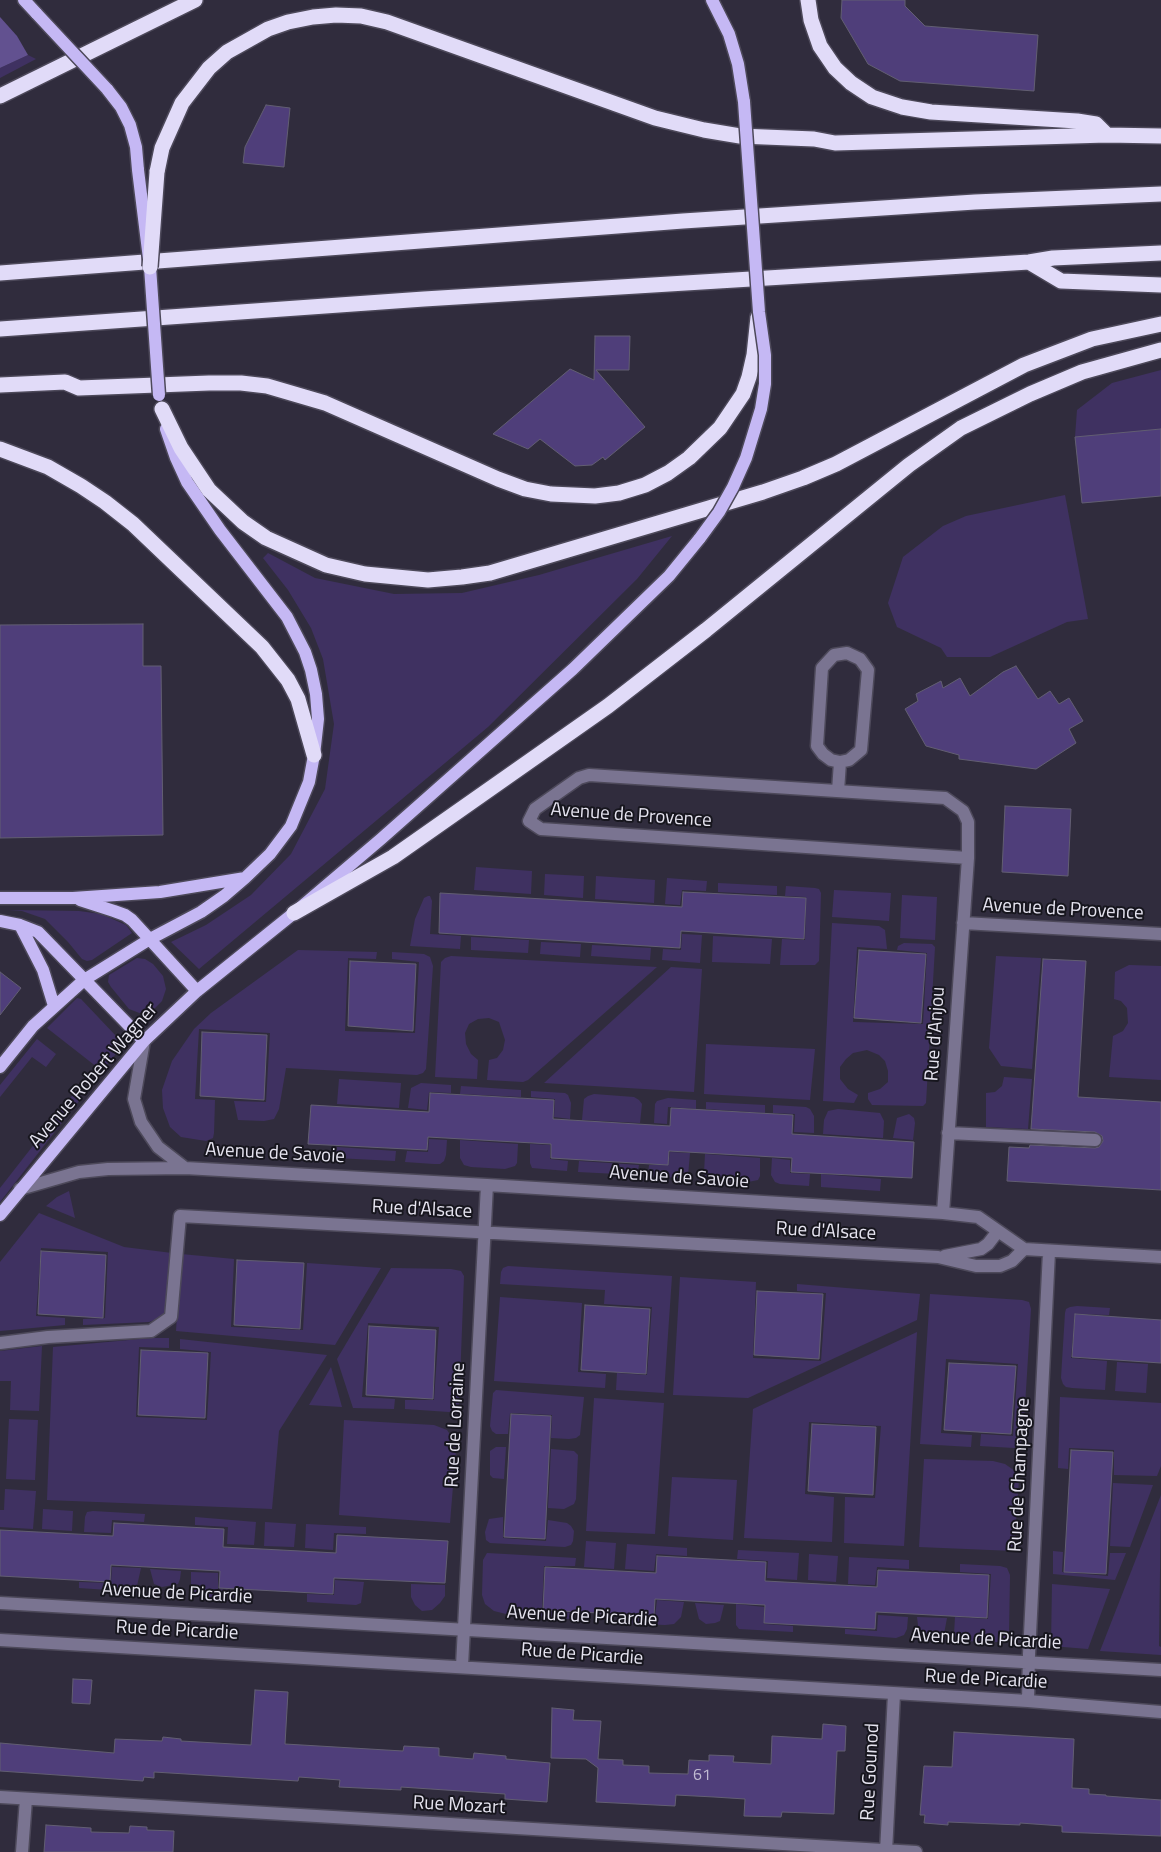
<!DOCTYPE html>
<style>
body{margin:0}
canvas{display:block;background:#302c3d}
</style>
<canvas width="1161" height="1852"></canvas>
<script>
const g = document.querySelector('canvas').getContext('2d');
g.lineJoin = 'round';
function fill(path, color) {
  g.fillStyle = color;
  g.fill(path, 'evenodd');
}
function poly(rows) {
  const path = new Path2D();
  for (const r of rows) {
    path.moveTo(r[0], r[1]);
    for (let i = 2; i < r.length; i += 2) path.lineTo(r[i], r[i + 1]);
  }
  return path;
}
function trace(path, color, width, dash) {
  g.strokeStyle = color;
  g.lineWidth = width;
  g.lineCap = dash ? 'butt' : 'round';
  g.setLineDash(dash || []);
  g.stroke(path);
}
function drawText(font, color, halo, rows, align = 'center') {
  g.font = font + ' "Titillium Web",sans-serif';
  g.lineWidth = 4;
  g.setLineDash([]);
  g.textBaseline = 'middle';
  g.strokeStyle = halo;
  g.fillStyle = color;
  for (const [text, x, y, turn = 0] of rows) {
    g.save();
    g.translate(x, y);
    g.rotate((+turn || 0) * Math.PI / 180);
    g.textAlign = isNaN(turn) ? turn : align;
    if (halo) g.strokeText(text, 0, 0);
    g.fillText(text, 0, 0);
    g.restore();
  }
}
fill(poly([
 [28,55,36,59,0,78,0,68],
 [1161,370,1161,496,1082,503,1075,437,1077,410,1112,383],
 [1065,495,1088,619,1067,622,990,657,947,657,941,648,897,627,888,603,903,557,943,526,966,516],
 [672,536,637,579,488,727,199,969,171,942,206,925,251,895,291,854,325,789,334,724,323,659,311,628,288,590,263,558,268,553,315,578,394,594,462,593,539,575],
 [476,867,532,871,531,894,474,890],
 [545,874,584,876,583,898,544,895],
 [596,876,655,880,654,903,595,899],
 [667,878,707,881,706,891,682,890,680,905,665,904],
 [718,883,777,886,777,895,718,892],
 [786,886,815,888,819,889,821,893,819,961,815,965,780,965,782,939,805,940,806,897,785,896],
 [834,890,891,893,889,921,832,917],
 [902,895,937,897,935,940,900,938],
 [428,896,430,896,432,901,430,934,461,936,460,949,410,946,415,919,424,898],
 [9,910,79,911,101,914,126,925,132,933,92,960,87,961,82,959,68,942,45,919,22,911],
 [832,923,879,926,885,930,887,949,857,947,853,1022,923,1024,927,953,897,950,898,946,904,943,932,944,935,947,926,1103,923,1106,872,1105,868,1099,868,1093,880,1089,888,1082,888,1071,885,1061,879,1055,867,1050,853,1053,846,1059,840,1067,840,1079,848,1089,858,1095,854,1103,823,1101],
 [682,934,702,935,700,963,662,960,663,949,681,950],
 [713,936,772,939,770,964,712,962],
 [471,937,529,940,528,953,471,950],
 [541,942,581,944,580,957,540,954],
 [592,945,651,948,650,960,591,956],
 [298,950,377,952,376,959,348,958,345,1031,415,1033,419,962,392,959,392,952,424,954,430,957,433,966,426,1069,423,1073,417,1075,286,1068,279,1109,274,1119,264,1121,238,1120,234,1101,266,1102,270,1033,199,1029,195,1099,215,1100,214,1133,213,1138,206,1141,181,1137,170,1127,163,1108,162,1090,172,1061,194,1029,211,1013],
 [451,956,657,967,528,1080,523,1082,487,1080,489,1060,497,1058,503,1050,505,1040,499,1022,489,1018,478,1019,469,1024,465,1033,466,1044,471,1054,478,1060,477,1079,435,1077,441,962,445,958],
 [996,956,1041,958,1032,1069,1001,1066,989,1048],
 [137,958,145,959,153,964,163,976,166,989,162,1001,150,1013,142,1014,129,1009,111,987,108,982,109,975],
 [1129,965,1161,966,1161,1080,1109,1077,1113,1036,1123,1031,1128,1023,1127,1008,1121,1001,1114,999,1115,972],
 [671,967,702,969,694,1092,544,1083],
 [77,998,81,999,116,1036,124,1041,123,1045,102,1071,47,1028],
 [37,1039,56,1054,46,1067,32,1057,0,1097,0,1085],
 [706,1044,815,1049,810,1100,704,1094],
 [1004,1077,1032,1079,1028,1129,986,1127,986,1093,995,1092,1002,1086],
 [339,1079,401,1083,399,1108,337,1104],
 [421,1083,451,1085,451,1093,429,1092,427,1110,408,1108,411,1088],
 [461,1086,521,1090,521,1097,460,1094],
 [531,1091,565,1093,568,1095,571,1103,570,1119,554,1117,555,1099,531,1097],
 [75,1092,82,1097,0,1202,0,1188],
 [594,1094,634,1097,639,1100,642,1104,640,1123,582,1120,584,1099,588,1096],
 [668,1098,696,1100,696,1109,668,1107,667,1124,654,1123,655,1104,657,1101],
 [706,1102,765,1105,765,1113,706,1109],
 [773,1105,806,1107,810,1109,814,1116,814,1133,794,1132,795,1114,773,1113],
 [838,1109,880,1113,884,1121,883,1138,823,1134,824,1120,828,1111],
 [909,1114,914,1118,915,1123,913,1140,893,1138,897,1118],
 [429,1139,447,1140,446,1155,444,1161,440,1164,434,1164,405,1162,407,1151,428,1152],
 [460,1140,518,1144,517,1163,515,1166,505,1169,471,1167,464,1165,460,1158],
 [530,1144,550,1145,550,1159,568,1161,567,1171,532,1168,530,1163],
 [337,1147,396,1151,395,1161,336,1158],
 [670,1152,690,1153,688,1176,680,1178,648,1176,649,1165,668,1165],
 [705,1154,760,1158,760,1176,758,1180,748,1182,707,1179,704,1173],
 [772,1158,790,1160,790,1173,810,1174,809,1186,780,1184,775,1182,771,1175],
 [579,1161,639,1165,637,1175,578,1172],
 [821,1174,881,1179,880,1191,821,1187],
 [69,1191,75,1218,46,1206,57,1197],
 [39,1213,124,1247,172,1253,166,1311,160,1318,149,1322,83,1325,83,1319,105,1318,108,1252,41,1248,36,1316,65,1318,65,1325,0,1331,0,1262],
 [181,1254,234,1259,231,1327,303,1330,307,1263,381,1268,335,1345,176,1331],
 [508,1266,672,1276,664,1393,616,1390,617,1373,647,1375,652,1307,604,1304,605,1290,500,1284,501,1272,503,1268],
 [391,1268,451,1269,461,1271,464,1276,459,1407,455,1410,449,1412,405,1409,405,1400,434,1400,439,1327,368,1323,362,1397,395,1399,394,1409,353,1408,337,1359],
 [680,1277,756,1282,753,1358,821,1361,826,1293,797,1291,797,1284,920,1294,917,1320,748,1398,673,1395],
 [930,1294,1022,1300,1029,1302,1031,1309,1023,1438,1020,1444,1014,1448,980,1446,981,1434,1013,1436,1018,1364,946,1359,941,1433,972,1435,971,1447,920,1444],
 [500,1297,582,1303,578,1372,606,1374,605,1388,494,1381],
 [1077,1306,1110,1308,1109,1315,1075,1314,1071,1358,1107,1361,1105,1390,1072,1388,1066,1387,1063,1384,1061,1378,1065,1313,1066,1309,1070,1307],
 [917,1332,904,1546,844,1543,845,1497,875,1498,881,1426,809,1422,805,1494,834,1497,832,1542,744,1538,753,1409],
 [151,1338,169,1338,169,1348,139,1347,136,1417,207,1420,211,1352,180,1349,180,1339,327,1355,279,1431,272,1509,47,1500,53,1347],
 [42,1346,39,1411,10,1410,11,1381,0,1381,0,1351],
 [1117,1362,1148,1364,1146,1393,1115,1391],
 [331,1367,342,1407,309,1405],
 [496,1390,584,1397,580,1435,576,1438,569,1439,551,1438,552,1415,510,1413,508,1434,496,1434,492,1431,490,1426,493,1393],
 [1060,1397,1161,1403,1161,1466,1157,1476,1114,1475,1114,1450,1069,1448,1068,1469,1058,1468],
 [594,1398,664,1403,655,1534,586,1531],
 [9,1419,38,1420,35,1480,6,1479],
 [344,1420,434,1425,447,1430,453,1439,456,1449,450,1523,339,1515],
 [496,1447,506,1447,504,1479,493,1478,490,1475,490,1451],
 [551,1449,574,1451,578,1455,576,1499,574,1504,564,1509,548,1508],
 [924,1459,993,1461,1005,1464,1015,1471,1019,1479,1014,1551,919,1547],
 [672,1477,737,1480,733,1540,668,1536],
 [1113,1483,1153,1485,1130,1547,1110,1546],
 [5,1489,36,1491,33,1529,0,1527,0,1510,4,1510],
 [1161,1495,1159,1646,1161,1647,1161,1655,1100,1651],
 [43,1509,73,1511,72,1531,42,1529],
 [93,1511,145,1514,144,1522,112,1520,111,1533,84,1532,85,1517,87,1512],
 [195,1517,256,1522,254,1545,227,1544,228,1527,195,1525],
 [503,1517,503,1538,546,1541,548,1520,567,1523,571,1526,574,1531,573,1541,571,1545,565,1547,490,1543,486,1540,485,1532,489,1519],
 [265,1522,296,1524,294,1547,264,1546],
 [306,1524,366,1527,366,1534,334,1533,333,1550,305,1548],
 [586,1541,616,1543,614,1569,584,1567],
 [627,1544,687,1548,687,1556,656,1554,654,1571,625,1569],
 [738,1550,799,1553,797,1580,767,1578,768,1561,737,1559],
 [1053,1551,1063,1552,1062,1572,1108,1576,1110,1553,1126,1553,1115,1580,1053,1574],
 [487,1553,576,1558,575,1566,544,1566,542,1610,572,1613,571,1619,506,1614,494,1611,485,1604,482,1595,483,1560],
 [809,1554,838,1556,836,1582,808,1580],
 [849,1557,909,1560,909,1569,877,1567,875,1585,848,1584],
 [960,1564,1000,1566,1007,1568,1010,1575,1009,1634,1007,1639,998,1642,961,1641,957,1638,954,1634,955,1617,988,1619,991,1574,960,1572],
 [112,1567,141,1568,137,1586,133,1589,123,1591,79,1588,79,1582,111,1583],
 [150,1569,181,1571,180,1579,178,1584,162,1587,154,1584],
 [191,1572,218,1573,218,1589,252,1592,251,1598,199,1597,195,1595,191,1591],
 [335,1580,364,1582,361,1603,356,1605,307,1602,307,1594,334,1595],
 [411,1584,445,1585,445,1596,440,1603,432,1610,422,1611,415,1605,411,1597],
 [1052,1584,1110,1589,1088,1649,1051,1646],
 [657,1600,684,1602,681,1617,674,1624,665,1625,622,1623,622,1615,655,1617],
 [695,1603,724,1605,720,1621,715,1623,706,1624,699,1619],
 [736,1604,764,1607,764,1624,793,1626,793,1632,739,1629,736,1625],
 [878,1615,908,1617,907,1629,904,1635,896,1638,845,1634,845,1629,877,1631],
 [917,1617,947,1618,944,1634,939,1638,931,1639,924,1638,919,1633]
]), '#3f3161');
fill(poly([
 [0,17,17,36,28,55,0,68]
]), '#625190');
const building = poly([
 [842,0,905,0,905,6,925,26,1038,35,1034,91,900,81,868,64,841,18,842,0],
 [266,105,290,108,284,167,243,163,245,147,266,105],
 [595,336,630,336,629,370,596,370,645,427,605,460,603,457,592,465,575,466,540,439,528,449,493,434,570,369,594,380,595,336],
 [1161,429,1161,496,1082,503,1075,437,1161,429],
 [143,624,143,666,161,666,163,835,0,838,0,625,143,624],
 [1016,666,1038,699,1050,691,1059,704,1069,698,1083,721,1069,729,1076,743,1036,769,959,759,959,755,926,746,905,709,918,701,916,694,941,681,943,688,960,678,970,696,1003,672,1016,666],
 [1005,806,1071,809,1068,876,1002,872,1005,806],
 [683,892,806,898,804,939,681,931,680,948,439,933,440,893,682,907,683,892],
 [859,950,926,954,921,1023,854,1018,859,950],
 [1043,959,1086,961,1078,1097,1161,1102,1161,1190,1007,1181,1009,1147,1029,1148,1030,1145,1095,1148,1099,1147,1103,1141,1102,1136,1095,1132,1031,1129,1043,959],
 [350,961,416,964,413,1031,348,1026,350,961],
 [0,972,21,988,0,1015,0,972],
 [202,1032,267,1035,264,1100,200,1096,202,1032],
 [430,1093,554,1100,553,1119,670,1126,671,1108,793,1115,792,1134,914,1142,912,1178,791,1172,792,1158,669,1151,668,1165,551,1158,551,1144,428,1137,427,1150,308,1144,311,1105,429,1112,430,1093],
 [41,1251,106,1255,103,1318,38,1314,41,1251],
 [237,1260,304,1263,300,1329,234,1325,237,1260],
 [757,1291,823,1294,819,1359,754,1355,757,1291],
 [585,1305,650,1309,646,1374,581,1370,585,1305],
 [1075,1314,1161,1320,1161,1363,1072,1357,1075,1314],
 [369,1326,436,1330,433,1399,366,1395,369,1326],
 [141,1350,208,1353,205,1418,138,1415,141,1350],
 [949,1363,1016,1366,1011,1434,944,1430,949,1363],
 [511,1414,551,1416,545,1539,504,1537,511,1414],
 [812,1424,876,1427,873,1495,808,1491,812,1424],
 [1071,1450,1113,1452,1106,1574,1064,1572,1071,1450],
 [114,1523,224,1529,223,1547,300,1551,336,1553,337,1535,448,1541,445,1583,334,1578,333,1594,219,1588,220,1571,111,1565,110,1582,0,1576,0,1530,113,1536,114,1523],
 [657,1556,766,1562,765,1581,877,1587,878,1570,989,1575,987,1618,876,1612,875,1629,764,1623,765,1605,655,1599,654,1616,543,1610,545,1567,656,1573,657,1556],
 [73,1679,92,1680,90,1704,72,1703,73,1679],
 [255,1690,288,1692,285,1744,403,1751,404,1746,439,1748,439,1756,473,1759,474,1753,506,1756,506,1759,550,1763,547,1802,505,1799,505,1794,401,1787,401,1790,339,1787,340,1780,299,1777,298,1781,154,1772,154,1778,144,1777,143,1781,0,1771,0,1743,114,1753,115,1739,162,1741,163,1737,181,1739,181,1741,251,1745,255,1690],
 [552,1708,574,1710,573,1720,601,1721,598,1759,623,1760,623,1765,649,1766,649,1773,688,1774,689,1760,709,1761,709,1755,734,1756,733,1762,771,1764,772,1736,822,1739,823,1724,846,1726,845,1751,837,1751,834,1814,782,1812,781,1817,744,1816,745,1799,714,1797,676,1795,675,1806,596,1802,598,1768,586,1759,551,1758,552,1708],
 [954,1732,1074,1739,1072,1788,1089,1789,1089,1794,1106,1795,1106,1796,1161,1800,1161,1836,1062,1832,1062,1826,1020,1823,1020,1825,948,1822,948,1825,924,1823,925,1815,920,1815,924,1766,952,1767,954,1732],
 [46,1825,91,1828,91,1832,129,1833,130,1826,147,1827,147,1830,174,1831,173,1852,44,1852,46,1825]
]);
fill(building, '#4f3e7a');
trace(building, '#625e72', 1);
const minor = poly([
 [847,653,860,659,868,670,861,750,849,760,840,762,831,760,823,754,817,746,822,668,834,655,847,653],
 [838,791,840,762],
 [963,923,1161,934],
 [144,1041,134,1099,141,1122,158,1147,185,1168],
 [948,1133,1095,1140],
 [20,1189,79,1172,108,1169,185,1168,487,1185,943,1213,978,1217,1024,1249,1161,1257],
 [943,1213,968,858,968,822,963,811,945,798,589,775,579,778,535,809,529,821,541,829,968,858],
 [945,1256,981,1249,988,1244,998,1231],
 [0,1343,48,1337,151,1331,171,1317,180,1216,938,1257,976,1266,1000,1266,1012,1261,1024,1249],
 [0,1603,1161,1670],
 [0,1640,1028,1701,1161,1712],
 [462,1666,487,1185],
 [1028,1701,1029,1654,1049,1252],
 [0,1797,916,1852],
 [22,1852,26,1799],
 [886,1852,894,1694]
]);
const major = poly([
 [24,0,37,14],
 [712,0,729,34,738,64,744,102],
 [107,89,121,107,130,125,136,147,138,170],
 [0,898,73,898,160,892,245,878],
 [80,900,114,911,125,915,132,920,197,991],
 [0,921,20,925,38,932,144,1041],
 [20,925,43,970,54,1006],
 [0,1067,33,1026,84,980,150,939,201,912,224,896,245,878,270,854,291,826,309,782,314,755,318,719,316,694,311,670,305,652,287,617,220,530,187,482,176,458,166,429],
 [0,1215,144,1041,197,991,294,913,381,839,573,669,669,576,700,538]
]);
const highway = poly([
 [808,0,811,20,820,46,835,68,851,83,872,97,902,107,931,112,1077,121,1096,124,1107,135],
 [0,96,195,0],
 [157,172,162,148,182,103,209,68,227,52,268,29,288,22,313,17,336,15,361,16,387,22,655,118,704,130,740,136,814,139,835,143,1107,135,1161,136],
 [1029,262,1061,281,1161,285],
 [0,273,683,221,975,202,1161,194],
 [0,329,424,299,1029,262,1053,258,1161,253],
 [0,385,65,382,79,388,209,383,241,383,267,386,325,403,498,479,525,489,551,494,595,496,619,493,645,485,668,473,689,458,720,428,743,394,749,377,754,355,758,317],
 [162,409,181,448,209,490,243,522,266,538,326,565,365,574,428,580,462,577,490,573,763,492,803,478,836,464,1024,365,1092,339,1161,324],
 [0,449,48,467,81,486,105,502,133,524,262,647,288,680,298,699,314,755],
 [294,913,393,857,608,706,706,630,909,465,961,428,1030,394,1082,372,1161,350]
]);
trace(minor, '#4d495a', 15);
trace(major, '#4d495a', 15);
trace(highway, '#4d495a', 18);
trace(minor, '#7a7491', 12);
trace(major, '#c5b8f4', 12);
trace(highway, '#e1dbf8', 15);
const majorBridge = poly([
 [37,14,107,89],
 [138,170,150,267,159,395],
 [700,538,719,512,733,487,746,458,761,409,765,384,765,355,759,312,744,102]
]);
const highwayBridge = poly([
 [150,267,157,172]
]);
trace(majorBridge, '#4d495a', 15, []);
trace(highwayBridge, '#4d495a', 18, []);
trace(majorBridge, '#c5b8f4', 12);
trace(highwayBridge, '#e1dbf8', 15);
drawText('16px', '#c0bad2', null, [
 ["61",702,1776]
]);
drawText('19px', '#e6e4f0', '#17161e', [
 ["Avenue de Provence",631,816,4],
 ["Avenue de Provence",1063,910,3],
 ["Rue d'Anjou",936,1034,-86],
 ["Avenue Robert Wagner",94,1076,-49],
 ["Avenue de Savoie",275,1154,3],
 ["Avenue de Savoie",679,1178,4],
 ["Rue d'Alsace",422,1210,3],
 ["Rue d'Alsace",826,1232,3],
 ["Rue de Lorraine",456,1425,-87],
 ["Rue de Champagne",1020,1475,-87],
 ["Avenue de Picardie",177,1594,3],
 ["Avenue de Picardie",582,1617,3],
 ["Rue de Picardie",177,1631,3],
 ["Avenue de Picardie",986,1640,3],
 ["Rue de Picardie",582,1655,4],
 ["Rue de Picardie",986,1680,3],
 ["Rue Gounod",871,1772,-87],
 ["Rue Mozart",459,1806,3]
]);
</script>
